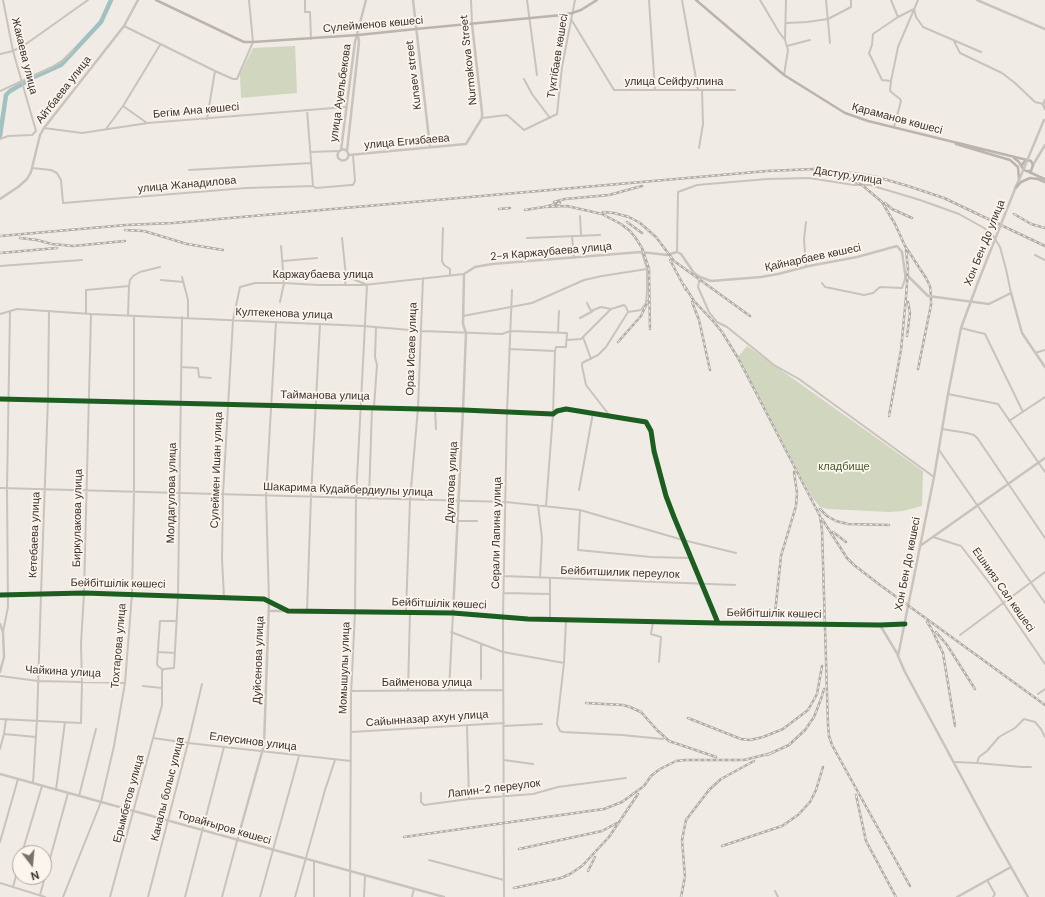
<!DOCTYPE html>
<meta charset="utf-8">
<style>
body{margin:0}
#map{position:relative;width:1045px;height:897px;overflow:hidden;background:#f0ebe5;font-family:"DM Sans",sans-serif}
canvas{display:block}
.north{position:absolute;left:12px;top:845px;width:40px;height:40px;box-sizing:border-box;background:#fbf5ee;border:1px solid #aea6a0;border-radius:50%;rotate:164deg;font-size:11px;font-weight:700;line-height:16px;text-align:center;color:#3b302b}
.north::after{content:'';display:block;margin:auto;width:14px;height:18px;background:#7a716c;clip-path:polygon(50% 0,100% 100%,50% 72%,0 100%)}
</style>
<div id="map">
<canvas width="1045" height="897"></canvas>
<div class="north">N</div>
</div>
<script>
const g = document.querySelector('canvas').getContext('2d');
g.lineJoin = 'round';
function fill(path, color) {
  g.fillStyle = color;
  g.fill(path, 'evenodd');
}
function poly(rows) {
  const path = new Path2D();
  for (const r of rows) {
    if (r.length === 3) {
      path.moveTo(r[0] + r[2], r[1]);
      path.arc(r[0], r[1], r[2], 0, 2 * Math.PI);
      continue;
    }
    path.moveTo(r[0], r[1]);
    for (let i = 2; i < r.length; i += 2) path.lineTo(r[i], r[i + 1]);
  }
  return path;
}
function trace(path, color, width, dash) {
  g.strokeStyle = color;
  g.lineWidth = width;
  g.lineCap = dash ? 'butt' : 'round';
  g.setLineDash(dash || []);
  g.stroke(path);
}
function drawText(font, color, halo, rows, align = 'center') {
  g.font = font + ' "DM Sans",sans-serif';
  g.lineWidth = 3.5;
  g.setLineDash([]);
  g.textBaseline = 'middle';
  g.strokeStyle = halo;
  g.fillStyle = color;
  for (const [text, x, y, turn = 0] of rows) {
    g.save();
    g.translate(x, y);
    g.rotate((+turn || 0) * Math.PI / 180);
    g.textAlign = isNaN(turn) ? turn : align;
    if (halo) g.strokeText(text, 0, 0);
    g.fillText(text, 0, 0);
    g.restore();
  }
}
fill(poly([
 [295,46,297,93,241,98,240,74,253,48],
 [747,346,923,471,922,506,903,511,889,512,828,509,820,507,812,497,738,357]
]), '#d1d6bf');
trace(poly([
 [0,136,6,95,10,91,34,77,61,65,101,22,111,0]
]), '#a1c2c1', 4.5);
trace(poly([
 [3,0,13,51,36,131],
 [305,0,305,12,310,12,311,39],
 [471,0,472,24],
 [527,0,537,75],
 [649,0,655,90],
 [682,0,698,90],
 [760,0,779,32,785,40],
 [826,0,830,43],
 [891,0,898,17],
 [571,19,614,90,735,90],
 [787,23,807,22,828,19,851,7,851,0],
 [124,26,215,71,233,79,237,79,253,42,249,0],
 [954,41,960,53,1002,73,1015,83,1035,102,1043,104],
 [787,46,810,40],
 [0,54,13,51,26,44,88,0],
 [784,75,788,50,785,40,786,0],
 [524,79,532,94,550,118],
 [891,81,882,80,869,53,872,45,873,34,898,17,914,9,916,17,923,27,981,52],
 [0,91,52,67,63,60,73,50],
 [123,106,147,123],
 [307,110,313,186],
 [482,118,507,115,524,130,557,114,562,67,575,0],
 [207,119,215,71],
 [894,127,901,101,900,99,890,91,891,81,898,47,918,0],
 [44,128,82,133,148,123,346,107],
 [106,129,123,106,160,45],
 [0,139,8,136,32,135,36,131],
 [699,148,703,124,702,90],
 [310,152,340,151],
 [32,168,51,170,57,173,61,180,63,203,246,188,313,186,316,188,351,185,353,185,355,181,353,155],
 [189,170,311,163],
 [580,216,581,235],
 [806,222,804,239,806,267],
 [443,228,442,261,444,265,450,269,450,275],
 [572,236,574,258],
 [342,238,346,276,367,285,356,498,355,612,351,695,350,897],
 [527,238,600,235],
 [677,252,678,192,697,185,767,179,809,178,854,185,870,185,920,200,959,214,984,228,992,234,1000,247,1006,269,1011,293],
 [1035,255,1045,260],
 [283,261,317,258],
 [0,266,82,260],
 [182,277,188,300,188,318],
 [700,277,698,287,709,312,717,322,727,327,774,365,799,379,934,477],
 [161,280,183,282],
 [822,283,825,287,864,295,873,293,880,287,902,288,905,279,905,273],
 [345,285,346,277],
 [280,302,284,283,281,246],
 [587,303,591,311,601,307,611,309],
 [628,312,641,310,646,303,647,292,647,269,642,253],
 [86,313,86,290,129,286],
 [0,314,17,309,91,314,364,326,421,331,502,334,510,331,567,333,566,347,556,347,555,351],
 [128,315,129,286,130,280,133,276,140,272,160,267],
 [463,316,532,303,584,280,602,276,647,269],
 [580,318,593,311],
 [961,328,985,334,1023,412],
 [558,332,559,311],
 [583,337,591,359],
 [567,340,581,339,611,309,624,305,626,307,628,312,606,347,598,355,582,363,582,366,586,385,610,416],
 [509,349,555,351],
 [1035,353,1045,350],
 [181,367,198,368,199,377,211,378],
 [948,394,998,404,1045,472],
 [0,399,463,410,553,414,557,411,566,409,646,422,651,431,654,451,666,496,674,517,717,623],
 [374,407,377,365,375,357,376,327],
 [435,409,436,429],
 [1009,421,1045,397],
 [942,429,967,433,974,435,978,439,1045,538],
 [939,450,1045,603],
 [0,488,506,502,580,510,683,540,736,553],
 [579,490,593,413],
 [369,499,372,407],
 [538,505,542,538,540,578],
 [546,506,553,414,555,351],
 [580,510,578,550,651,557,690,558],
 [458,521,477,521],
 [933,537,961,546,991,585,1045,664],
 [504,576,735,585],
 [503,593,550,594],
 [224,597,222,559,223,494,233,320,240,287,255,283,284,283,318,285,364,285,464,274],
 [269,602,266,495,276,322],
 [307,611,311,496,320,324],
 [406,612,410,500,418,408,423,278],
 [550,619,550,578],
 [566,620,564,663,557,724,560,731,563,732,622,735,663,739],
 [653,622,651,634,661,637,659,662],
 [3,632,8,607,7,488,10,311],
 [451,632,503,652,564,663],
 [960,635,1045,572],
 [158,652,175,653],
 [163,670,158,666,157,664,160,621,177,621],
 [0,676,38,681,125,683],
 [481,679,481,644],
 [143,686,162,688],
 [351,691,503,690],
 [408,691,410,612],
 [449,691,453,613],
 [1038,694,1045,689],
 [0,719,81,723,82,682,81,644,84,593,91,314],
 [467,725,469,799],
 [504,726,542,724],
 [351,732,504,723],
 [4,734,36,737],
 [153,738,188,743,351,761],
 [0,749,4,734,6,719],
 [504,760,533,764],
 [955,762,977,763,1022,767,1031,767],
 [977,763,979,757,987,751,999,737,1015,728,1024,719,1035,722,1041,729,1045,737],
 [33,783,37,720,41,594,48,398,49,311],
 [56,790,65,722],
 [421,793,421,802,424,805,469,799,533,794,558,787,626,778],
 [79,796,96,729],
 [0,842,18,779],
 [22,853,42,786],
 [429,860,504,880],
 [314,862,314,897],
 [987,880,995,894,993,897],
 [0,883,45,897],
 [13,887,20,861],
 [775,891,778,897],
 [40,895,68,793],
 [63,897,101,802,114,746,125,683,132,594,134,492,134,316],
 [110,897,162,705,162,671,164,669,174,668,178,596,182,317],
 [148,897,188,743,202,684],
 [185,897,224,747],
 [222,897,237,841],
 [260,897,299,756],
 [295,897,325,790,335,760],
 [364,897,365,875],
 [412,897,414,889],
 [504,897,503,616,507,412,512,290]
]), '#c9c3be', 2);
trace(poly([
 [413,0,430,147],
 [977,0,1045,29],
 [1045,100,1043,104,1045,109],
 [343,155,5.5],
 [341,150,355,42,366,0],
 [347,151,359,42,358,36],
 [349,155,466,144,482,118,482,112,472,24],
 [1033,165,1045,145],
 [1015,188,1019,180],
 [0,199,18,187,27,179,31,172,40,135,44,128,124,26,138,0],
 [978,282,961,328,948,394,934,477,898,656,905,672,989,828,1028,897],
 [920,546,1045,458],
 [0,595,84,593,264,599,288,611,453,613,528,619,718,623,880,625,905,624],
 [269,611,286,611],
 [453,613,463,410,466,333,463,324,464,274,475,267,492,264,641,252,667,255,677,252,681,254,694,273,700,277,711,281,761,277,778,274,809,266,857,257,897,246,902,252,905,273,928,296,989,304,1011,293,1022,333,1045,367],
 [0,624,3,632,4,657,0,672],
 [880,625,898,655],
 [0,774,444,897],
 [237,841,264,745,269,602],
 [957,897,1011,867]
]), '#c9c3be', 2.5);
trace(poly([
 [156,0,244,42,253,42,358,35,416,29,562,15,572,13,581,10,597,0],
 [696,0,784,75,845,113,868,121,1027,160],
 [956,144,1010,160,1018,167,1019,179],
 [1014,158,1019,162,1023,169,1026,171,1031,171,1033,165,1031,161,1027,160,1023,163,1022,166],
 [1029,172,1045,179],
 [1015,189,1021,182,1030,178,1038,179,1045,182]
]), '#bab3ae', 2.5);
const rail = poly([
 [840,175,862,185,882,202,895,224,905,246,926,278,930,286,931,297,931,305,918,369],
 [554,202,565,199,609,195,642,186],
 [560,203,544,207,567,206,602,214,621,224,630,231,635,237,642,248,649,269,650,329],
 [885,203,892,209,912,218],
 [499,209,510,208],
 [525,210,544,207],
 [603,212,614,213,629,217,640,223,656,237,674,261,750,316],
 [1014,214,1031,224,1045,228],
 [627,222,642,233],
 [125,230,144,231,187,244,223,250],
 [0,236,126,225,173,223,767,171,814,169,852,173,877,177,908,186,944,198,1045,246],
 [20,238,37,240,52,244,73,246,125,241],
 [0,253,57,248],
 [670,260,686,290],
 [684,285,694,301,713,321,722,332,738,358,820,516,822,530,828,725,829,736,832,745,910,886],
 [692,302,699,320,710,370],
 [907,336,910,313,908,302],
 [618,342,641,316,648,301],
 [889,416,901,350,906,297,908,269,906,250],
 [820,509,827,516,836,521,848,524,889,525],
 [822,519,847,558,854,565,880,585,1045,705],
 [833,532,846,542],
 [775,613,781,556,796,506,797,493,794,472],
 [927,622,931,628,943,653,955,726],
 [936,632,947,645,975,689],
 [586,703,623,705,630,707,641,712,657,730,669,741,716,757],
 [688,718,741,739,750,740,763,737,783,729,808,710,817,694,822,666],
 [767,755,789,745,805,730,814,717,821,699,824,689],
 [856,795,866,841,896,897],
 [404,837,604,809,622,802,644,786,651,776,660,769,676,761,685,760,744,760,772,753],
 [722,846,782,826,798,815,810,802,816,790,823,767],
 [519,849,602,831,617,823],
 [588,871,595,857],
 [514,888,561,878,570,874,582,866,609,837,638,794],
 [681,897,685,877,682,840,686,820,709,790,721,779,754,761]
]);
trace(rail, '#b1aca8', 2.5);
trace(rail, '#fbf5ee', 1, [3]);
trace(poly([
 [1019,180,1044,120],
 [978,282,1015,189]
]), '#c9c3be', 2.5);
trace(poly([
 [0,399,463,410,553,414,557,411,566,409,646,422,651,431,654,451,666,496,674,517,718,623],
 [0,595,84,593,264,599,288,611,453,613,528,619,718,623,880,625,905,624]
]), '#1b5e20', 5);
drawText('11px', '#3b302b', '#fbf5ee', [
 ["Сүлейменов көшесі",373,25,-5],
 ["Жакаева улица",24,56,76],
 ["Түктібаев көшесі",558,56,-81],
 ["Nurmakova Street",469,60,-96],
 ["Kunaev street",414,75,-97],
 ["улица Сейфуллина",674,82],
 ["Айтбаева улица",64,90,-52],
 ["улица Ауельбекова",341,93,-82],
 ["Бегім Ана көшесі",196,111,-5],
 ["Қараманов көшесі",897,119,15],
 ["улица Егизбаева",407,142,-5],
 ["Дастур улица",848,176,9],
 ["улица Жанадилова",187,185,-5],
 ["Хон Бен До улица",985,243,-68],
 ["2-я Каржаубаева улица",551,252,-5],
 ["Қайнарбаев көшесі",813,258,-12],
 ["Каржаубаева улица",323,275],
 ["Култекенова улица",284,314,2],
 ["Ораз Исаев улица",412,349,-88],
 ["Тайманова улица",325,396,1],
 ["Сулеймен Ишан улица",217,470,-88],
 ["Дулатова улица",452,482,-87],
 ["Шакарима Кудайбердиулы улица",348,490,2],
 ["Молдагулова улица",172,493,-89],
 ["Биркулакова улица",78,518,-89],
 ["Серали Лапина улица",497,533,-89],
 ["Кетебаева улица",35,535,-88],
 ["Хон Бен До көшесі",908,564,-79],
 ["Бейбитшилик переулок",620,573,2],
 ["Бейбітшілік көшесі",118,584,1],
 ["Ешнияз Сал көшесі",1003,590,55],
 ["Бейбітшілік көшесі",439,604,2],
 ["Бейбітшілік көшесі",774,614,1],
 ["Тохтарова улица",119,646,-85],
 ["Дуйсенова улица",259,660,-88],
 ["Момышулы улица",345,668,-88],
 ["Чайкина улица",63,672,3],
 ["Байменова улица",427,683],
 ["Сайынназар ахун улица",427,719,-4],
 ["Елеусинов улица",253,742,7],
 ["Каналы болыс улица",168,789,-76],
 ["Лапин-2 переулок",494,789,-7],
 ["Ерымбетов улица",129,799,-75],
 ["Торайғыров көшесі",224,828,16]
]);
drawText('11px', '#4a5a2e', '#fbf5ee', [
 ["кладбище",844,467]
]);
</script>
